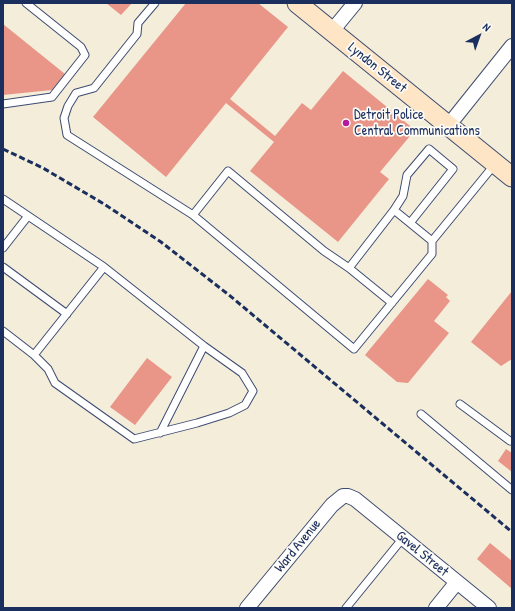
<!DOCTYPE html>
<style>
body{margin:0}
#map{position:relative;width:515px;height:611px;overflow:hidden;background:#f4edda;font-family:"Patrick Hand",sans-serif}
canvas{display:block}
.frame{position:absolute;inset:0;border:4px solid #1b2f5e;pointer-events:none}
.north{position:absolute;left:459px;top:16px;width:40px;height:40px;-webkit-text-stroke:3px #fdfcf7;paint-order:stroke;rotate:41deg;font-size:11px;font-weight:700;line-height:16px;text-align:center;color:#1b2f5e}
.north::after{content:'';display:block;margin:auto;width:14px;height:18px;background:#1b2f5e;clip-path:polygon(50% 0,100% 100%,50% 72%,0 100%)}
</style>
<div id="map">
<canvas width="515" height="611"></canvas>
<div class="frame"></div>
<div class="north">N</div>
</div>
<script>
const g = document.querySelector('canvas').getContext('2d');
g.lineJoin = 'round';
function fill(path, color) {
  g.fillStyle = color;
  g.fill(path, 'evenodd');
}
function poly(rows) {
  const path = new Path2D();
  for (const r of rows) {
    path.moveTo(r[0], r[1]);
    for (let i = 2; i < r.length; i += 2) path.lineTo(r[i], r[i + 1]);
  }
  return path;
}
function trace(path, color, width, dash) {
  g.strokeStyle = color;
  g.lineWidth = width;
  g.lineCap = dash ? 'butt' : 'round';
  g.setLineDash(dash || []);
  g.stroke(path);
}
function drawText(font, color, halo, rows, align = 'center') {
  g.font = font + ' "Patrick Hand",sans-serif';
  g.lineWidth = 3.5;
  g.setLineDash([]);
  g.textBaseline = 'middle';
  g.strokeStyle = halo;
  g.fillStyle = color;
  for (const [text, x, y, turn = 0] of rows) {
    g.save();
    g.translate(x, y);
    g.rotate((+turn || 0) * Math.PI / 180);
    g.textAlign = isNaN(turn) ? turn : align;
    if (halo) g.strokeText(text, 0, 0);
    g.fillText(text, 0, 0);
    g.restore();
  }
}
fill(poly([
 [106,3,132,3,121,15],
 [186,3,258,3,288,27,230,99,275,136,302,103,311,110,343,71,415,130,380,172,389,179,338,242,250,171,274,142,226,103,166,177,93,117],
 [3,24,65,74,52,90,3,95],
 [428,279,448,295,446,297,450,301,434,321,449,333,408,383,397,382,365,355],
 [512,291,512,359,501,366,471,342],
 [147,358,172,377,135,425,110,407],
 [506,449,512,453,512,472,498,461],
 [490,543,512,561,512,589,477,559]
]), '#e99588');
const lane = poly([
 [155,3,138,23,137,34,94,88,76,93,68,106,64,118,67,135,193,215,354,349,432,254,432,241,495,164],
 [3,104,52,97,85,55,81,47,26,3],
 [3,199,104,267,34,355,3,331],
 [394,210,403,196,407,175,429,149,453,169,410,223],
 [193,215,228,171,324,251,349,268,392,303],
 [3,248,28,216],
 [3,267,67,314],
 [349,268,394,210,432,241],
 [34,355,48,369,55,383,134,439,197,423,229,413,245,405,253,391,242,373,204,346,104,267],
 [460,404,510,441],
 [421,414,512,490],
 [160,433,204,346],
 [346,608,403,538]
]);
const street = poly([
 [332,31,355,3],
 [448,126,512,46],
 [247,608,332,505,343,496,348,496,355,499,489,608],
 [436,608,457,582]
]);
const secondary = poly([
 [297,3,512,177]
]);
trace(lane, '#3c4c71', 9);
trace(street, '#3c4c71', 16);
trace(secondary, '#3c4c71', 21);
trace(lane, '#fff', 7);
trace(street, '#fff', 14);
trace(secondary, '#fde5c5', 19);
trace(poly([
 [3,149,43,168,104,204,161,242,229,295,512,532]
]), '#1b2f5e', 3, [6, 3]);
for (const [x, y, r, color] of [
 [346,123,4,"#b5179e"]
]) {
  const dot = new Path2D();
  dot.arc(x, y, r, 0, 2 * Math.PI);
  g.fillStyle = color;
  g.fill(dot);
  trace(dot, '#fdfcf7', 1.5);
}
drawText('14px', '#1b2f5e', '#fdfcf7', [
 ["Lyndon Street",377,68,39],
 ["Ward Avenue",298,546,-51],
 ["Gavel Street",422,554,39]
]);
drawText('14px', '#1b2f5e', '#fdfcf7', [
 ["Detroit Police",354,115],
 ["Central Communications",354,131]
], 'left');
</script>
